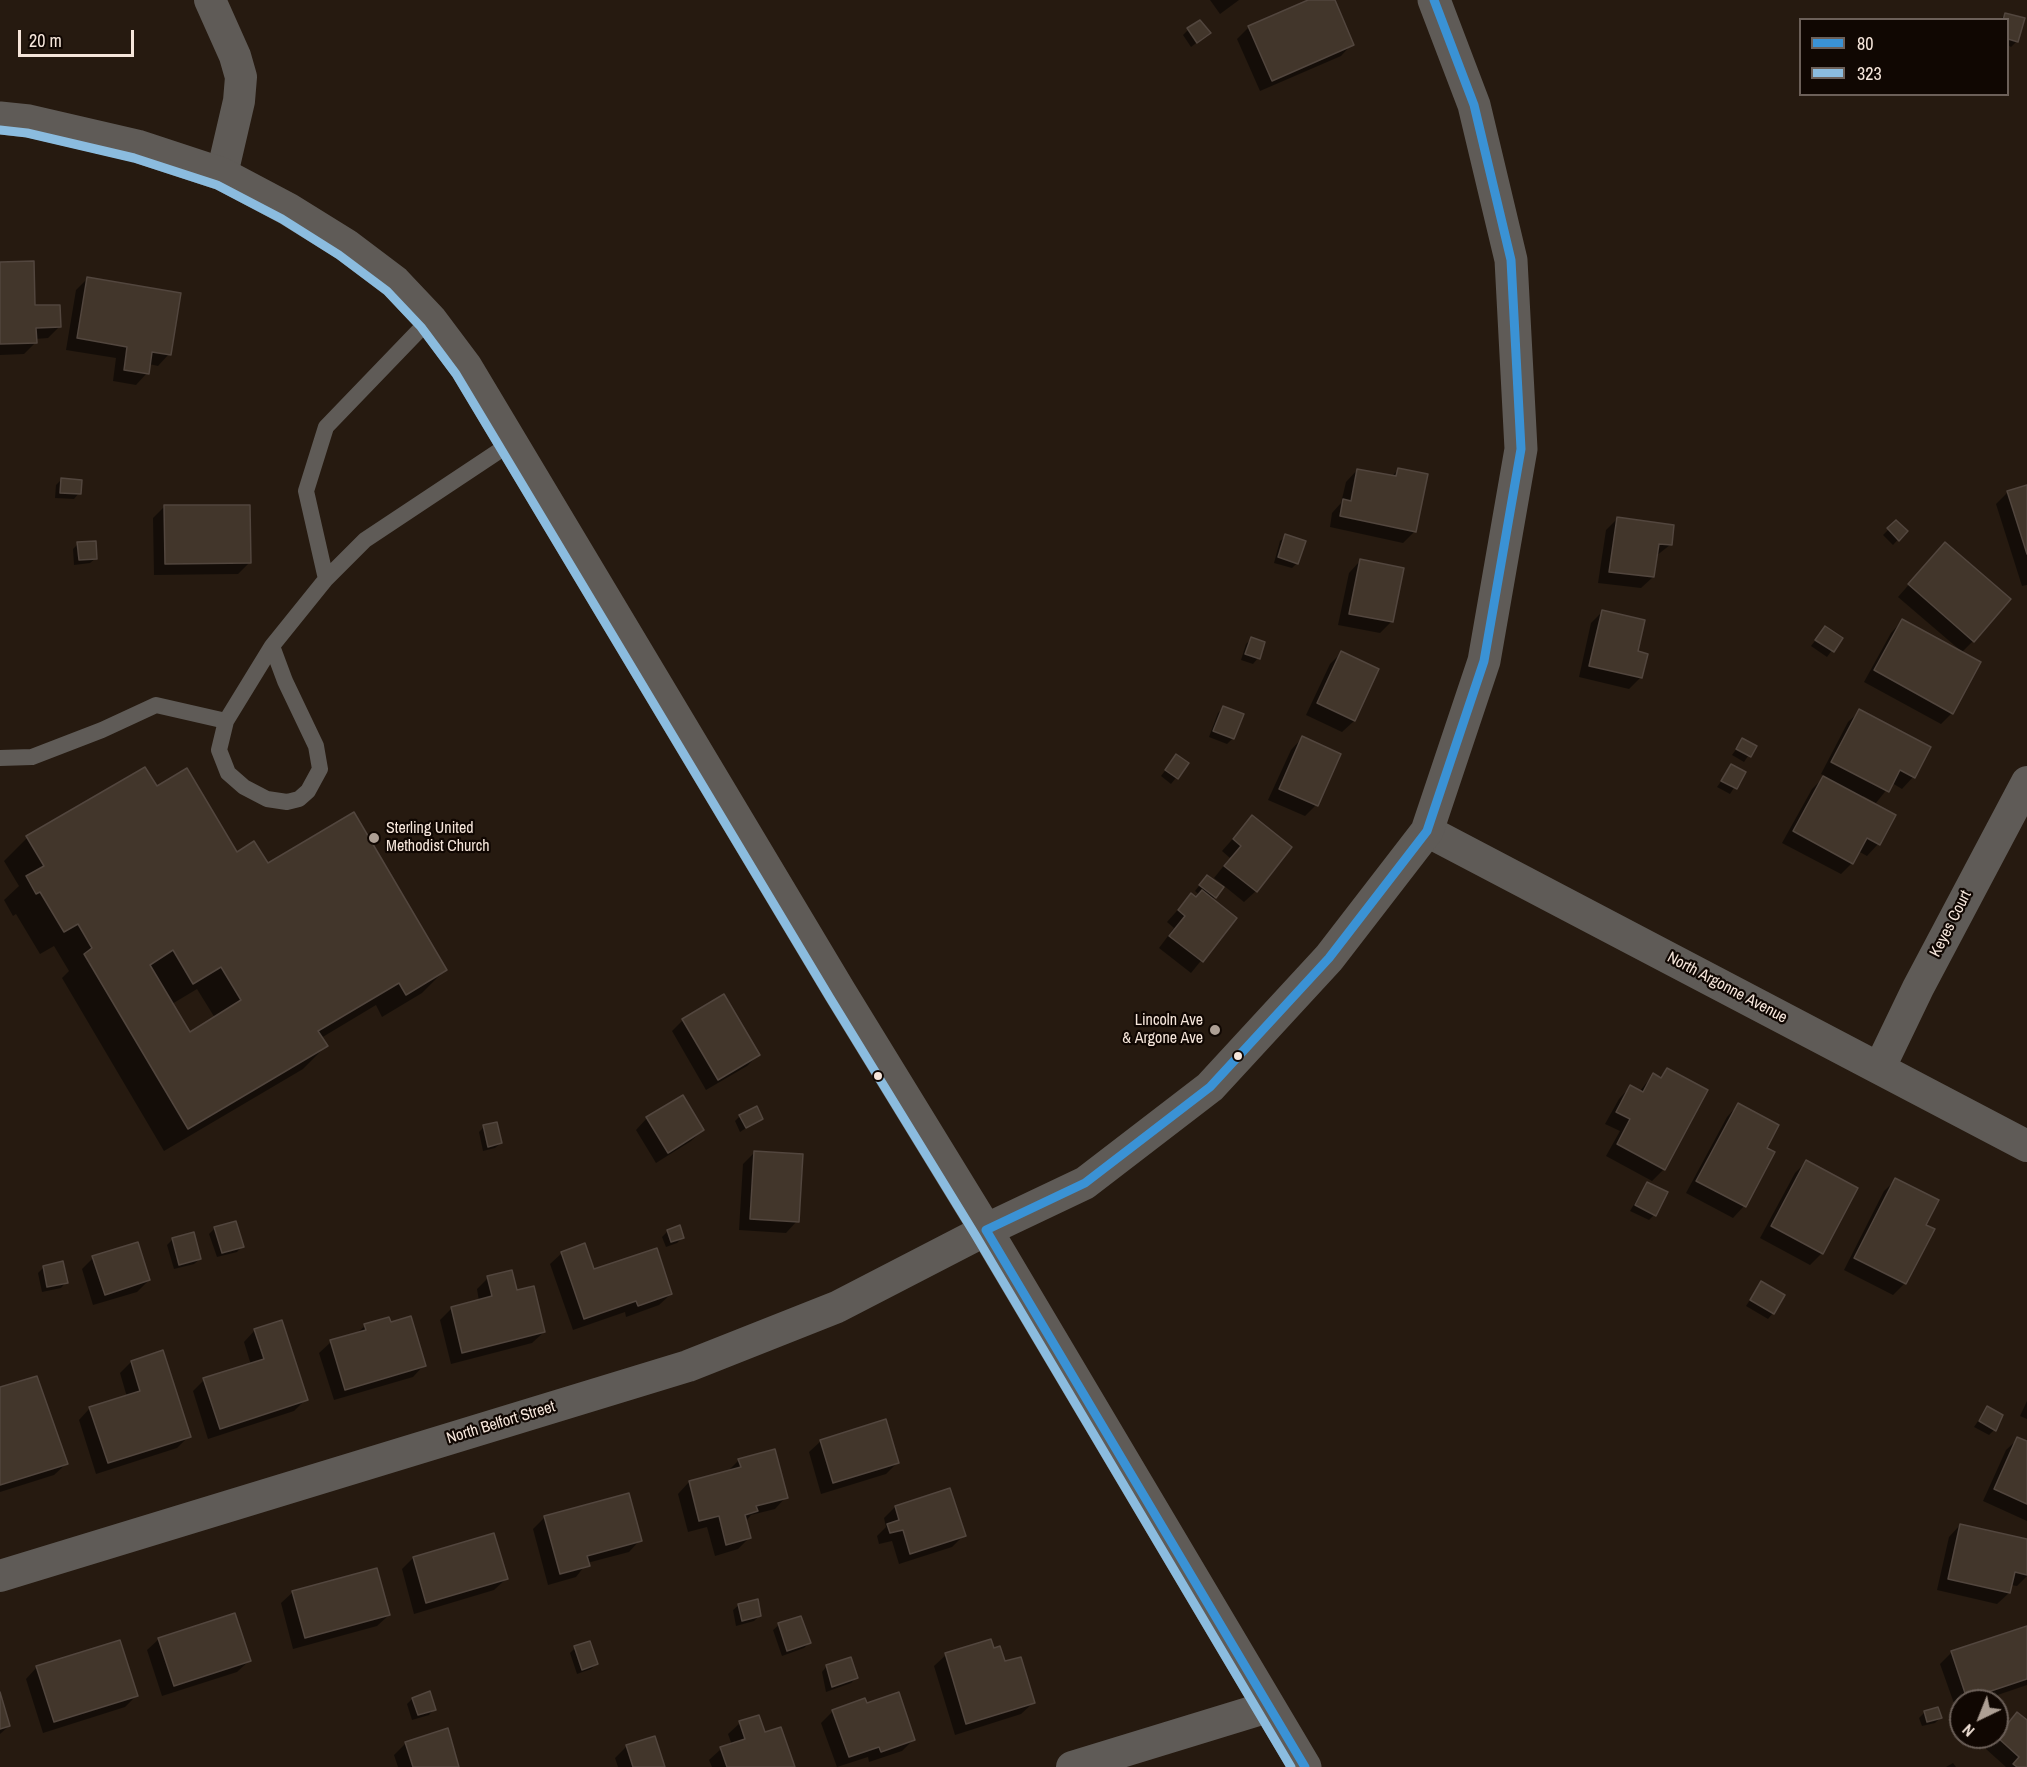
<!DOCTYPE html>
<style>
body{margin:0}
#map{position:relative;width:2027px;height:1767px;overflow:hidden;background:#261a10;font-family:"Archivo Narrow",sans-serif}
canvas{display:block}
.legend{position:absolute;left:1799px;top:18px;width:210px;height:78px;box-sizing:border-box;background:#100702;border:2px solid #6c6059;margin:0;padding:8px 10px;list-style:none;font-size:18px;color:#f6e6db}
.legend li{display:flex;align-items:center;gap:12px;height:30px}
.legend b{width:30px;border:2px solid #6c6059}
.north{position:absolute;left:1949px;top:1689px;width:60px;height:60px;box-sizing:border-box;background:#100702;border:2px solid #6c6059;border-radius:50%;rotate:223deg;font-size:16px;font-weight:700;line-height:24px;text-align:center;color:#f6e6db}
.north::after{content:'';display:block;margin:auto;width:21px;height:27px;background:#ad9f94;clip-path:polygon(50% 0,100% 100%,50% 72%,0 100%)}
.scale{position:absolute;left:18px;top:30px;width:116px;height:27px;box-sizing:border-box;border:3px solid #f6e6db;border-top:0;padding-left:8px;font-size:18px;line-height:21px;white-space:nowrap;color:#f6e6db;-webkit-text-stroke:4px #100702;paint-order:stroke}
</style>
<div id="map">
<canvas width="2027" height="1767"></canvas>
<ul class="legend">
<li><b style="height:8px;background:#3a92d5"></b>80</li>
<li><b style="height:8px;background:#8bbcdf"></b>323</li>
</ul>
<div class="north">N</div>
<div class="scale">20 m</div>
</div>
<script>
const g = document.querySelector('canvas').getContext('2d');
g.lineJoin = 'round';
function fill(path, color) {
  g.fillStyle = color;
  g.fill(path, 'evenodd');
}
function poly(rows) {
  const path = new Path2D();
  for (const r of rows) {
    path.moveTo(r[0], r[1]);
    for (let i = 2; i < r.length; i += 2) path.lineTo(r[i], r[i + 1]);
  }
  return path;
}
function trace(path, color, width, dash) {
  g.strokeStyle = color;
  g.lineWidth = width;
  g.lineCap = dash ? 'butt' : 'round';
  g.setLineDash(dash || []);
  g.stroke(path);
}
function drawText(font, color, halo, rows, align = 'center') {
  g.font = font + ' "Archivo Narrow",sans-serif';
  g.lineWidth = 4.5;
  g.setLineDash([]);
  g.textBaseline = 'middle';
  g.strokeStyle = halo;
  g.fillStyle = color;
  for (const [text, x, y, turn = 0] of rows) {
    g.save();
    g.translate(x, y);
    g.rotate((+turn || 0) * Math.PI / 180);
    g.textAlign = isNaN(turn) ? turn : align;
    if (halo) g.strokeText(text, 0, 0);
    g.fillText(text, 0, 0);
    g.restore();
  }
}
fill(poly([
 [1210,0,1239,0,1220,14],
 [1312,0,1333,0,1352,44,1341,56,1260,91,1237,39,1249,27],
 [2005,14,2023,19,2017,41,2011,47,2008,45,2008,20,2000,20],
 [1188,30,1209,33,1191,47,1183,35],
 [0,263,34,307,59,327,48,338,35,339,35,343,24,354,0,355],
 [87,279,169,354,158,366,149,364,147,373,136,385,113,381,116,358,66,350,76,290],
 [1357,470,1391,477,1398,470,1415,531,1403,543,1330,527,1332,513,1341,503,1346,482],
 [61,480,79,493,74,499,55,498,56,485],
 [2027,486,2027,585,2022,586,1996,504,2008,492],
 [164,507,249,563,238,574,154,575,153,518],
 [1617,519,1670,545,1656,556,1653,577,1641,588,1598,583,1606,530],
 [1896,522,1906,531,1893,545,1883,535],
 [1286,536,1297,563,1292,568,1274,563,1280,541],
 [78,544,96,558,90,563,74,565,73,549],
 [1934,556,1973,641,1961,653,1952,713,1941,724,1864,682,1891,633,1902,621,1961,651,1898,597],
 [1360,561,1392,621,1380,633,1338,625,1349,573],
 [1602,612,1636,652,1641,677,1629,689,1579,677,1591,623],
 [1825,628,1841,638,1827,657,1811,646],
 [1251,639,1258,658,1253,664,1241,660,1246,644],
 [1341,653,1377,670,1354,721,1342,732,1306,715,1330,664],
 [1223,708,1233,738,1227,744,1209,737,1218,713],
 [1860,711,1929,747,1913,777,1902,789,1892,783,1876,803,1863,796,1878,844,1867,856,1858,851,1852,863,1841,874,1782,843,1812,789,1825,776,1821,774,1848,722],
 [1302,738,1316,805,1305,816,1268,800,1291,750],
 [1743,740,1755,746,1744,762,1732,755],
 [1176,756,1187,764,1171,784,1161,776],
 [1732,766,1744,772,1730,794,1717,787],
 [144,769,156,788,236,854,267,865,445,970,422,993,382,1017,376,1005,321,1038,326,1046,303,1069,164,1151,62,978,69,971,54,946,40,954,16,914,13,916,4,900,19,886,4,861,27,838],
 [197,989,215,1018,189,1034,172,1004],
 [1252,817,1256,891,1244,902,1223,885,1212,900,1235,919,1191,973,1159,948,1174,928,1167,922,1191,895,1196,898,1199,895,1195,891,1202,882,1221,887,1223,885,1214,878,1230,858,1222,851],
 [683,1020,758,1055,747,1066,706,1090,672,1031],
 [1667,1069,1664,1169,1652,1181,1606,1156,1620,1131,1605,1124,1619,1099,1630,1087,1639,1092,1653,1075,1659,1078],
 [1738,1105,1765,1148,1773,1153,1744,1206,1733,1218,1686,1193,1727,1117],
 [740,1116,761,1118,740,1132,735,1121],
 [647,1118,703,1130,691,1141,656,1163,636,1130],
 [484,1127,501,1143,495,1148,483,1151,479,1132],
 [755,1152,797,1221,786,1233,739,1230,743,1164],
 [1806,1162,1822,1253,1810,1265,1760,1238,1795,1173],
 [1896,1180,1924,1226,1905,1283,1893,1295,1844,1270,1884,1191],
 [1647,1183,1654,1215,1649,1220,1630,1211],
 [215,1228,242,1246,237,1252,217,1257,209,1234],
 [668,1231,682,1238,677,1243,666,1247,662,1237],
 [173,1239,200,1259,194,1264,174,1269,167,1245],
 [562,1253,593,1271,671,1294,659,1305,626,1317,625,1312,573,1330,550,1264],
 [93,1258,149,1280,137,1292,93,1305,82,1269],
 [43,1268,66,1282,61,1288,42,1292,38,1273],
 [488,1278,516,1292,544,1332,532,1343,451,1364,440,1320,452,1308,479,1301,477,1289],
 [1761,1283,1773,1313,1768,1319,1746,1306],
 [365,1326,424,1365,413,1377,334,1400,319,1353,331,1342,356,1334],
 [255,1330,306,1399,294,1411,208,1439,193,1391,204,1380,251,1365,244,1342],
 [131,1362,189,1436,177,1448,96,1474,79,1420,90,1408,127,1397,120,1373],
 [0,1389,66,1464,54,1475,0,1492],
 [2027,1401,2027,1419,2020,1416],
 [1987,1408,1994,1430,1989,1435,1974,1427],
 [2018,1439,2027,1443,2027,1521,1983,1501,2006,1450],
 [821,1441,897,1463,886,1474,821,1494,809,1452],
 [739,1460,786,1497,775,1509,751,1515,745,1522,749,1538,738,1549,715,1556,707,1527,688,1532,678,1494,689,1482,727,1472],
 [895,1507,964,1535,952,1547,899,1564,892,1541,879,1544,877,1536,886,1527,884,1518],
 [545,1517,640,1540,629,1552,587,1563,576,1577,548,1585,533,1529],
 [1960,1525,2027,1541,2027,1576,2017,1586,2011,1585,2009,1593,1997,1604,1937,1590,1949,1537],
 [413,1558,506,1579,494,1590,414,1614,402,1569],
 [293,1592,389,1615,377,1626,293,1649,281,1603],
 [739,1605,759,1616,754,1621,736,1626,733,1610],
 [779,1625,809,1643,804,1648,782,1656,773,1630],
 [2027,1627,2027,1685,1980,1701,1961,1701,1961,1707,1956,1709,1940,1664,1952,1652],
 [159,1639,249,1661,237,1672,162,1696,147,1650],
 [575,1648,596,1664,591,1669,577,1674,570,1653],
 [993,1649,1033,1703,1021,1714,955,1735,934,1666,946,1655],
 [827,1666,856,1678,851,1683,826,1692,822,1672],
 [37,1667,136,1696,125,1707,43,1733,26,1679],
 [0,1697,9,1726,0,1734],
 [412,1699,434,1709,429,1715,412,1720,407,1704],
 [833,1711,914,1739,902,1751,869,1762,868,1757,837,1767,821,1723],
 [1925,1712,1940,1718,1935,1723,1922,1726,1919,1718],
 [2017,1714,2027,1722,2027,1767,2006,1767,1986,1749],
 [758,1716,764,1734,793,1767,712,1767,709,1760,721,1749,732,1745,728,1734,740,1723],
 [406,1743,458,1767,398,1767,394,1755],
 [627,1746,663,1767,618,1767,615,1758],
 [1953,1763,1956,1767,1946,1767]
]), '#0007');
const building = poly([
 [1308,0,1335,0,1354,45,1272,81,1248,26,1308,0],
 [2005,13,2025,18,2018,42,2008,39,2008,20,2003,20,2005,13],
 [1200,20,1211,33,1197,43,1187,28,1200,20],
 [34,261,35,305,60,305,61,327,36,328,37,343,0,344,0,262,34,261],
 [87,277,181,293,171,355,152,352,149,374,124,370,127,347,77,338,87,277],
 [1398,468,1428,474,1416,532,1340,516,1343,499,1351,501,1357,469,1396,476,1398,468],
 [61,478,82,480,81,494,60,493,61,478],
 [2027,485,2027,554,2007,491,2027,485],
 [164,505,250,505,251,563,165,564,164,505],
 [1617,517,1674,525,1672,545,1659,544,1654,577,1609,572,1617,517],
 [1896,520,1908,531,1899,541,1887,528,1896,520],
 [1285,534,1306,541,1298,564,1278,557,1285,534],
 [96,541,97,559,79,560,77,542,96,541],
 [1945,542,2011,599,1974,642,1908,584,1945,542],
 [1360,559,1404,568,1393,622,1349,614,1360,559],
 [1602,610,1645,620,1638,651,1648,654,1642,678,1589,666,1602,610],
 [1902,619,1981,662,1953,714,1874,670,1902,619],
 [1825,626,1843,638,1834,652,1815,640,1825,626],
 [1251,637,1265,642,1260,659,1245,654,1251,637],
 [1341,651,1379,669,1355,721,1317,703,1341,651],
 [1223,706,1244,714,1234,739,1213,731,1223,706],
 [1859,709,1931,747,1915,778,1900,770,1889,792,1831,762,1859,709],
 [1302,736,1341,754,1318,806,1279,789,1302,736],
 [1742,738,1757,746,1751,757,1736,749,1742,738],
 [1176,754,1189,763,1178,779,1165,770,1176,754],
 [1731,764,1746,772,1737,789,1721,781,1731,764],
 [145,767,157,786,187,768,237,852,254,841,268,863,354,812,447,970,406,995,399,983,318,1031,328,1046,188,1129,84,954,92,948,78,924,64,932,40,892,36,894,26,876,44,866,26,836,145,767],
 [173,950,193,984,221,967,241,1000,190,1032,150,965,173,950],
 [1823,776,1896,815,1880,845,1867,838,1853,864,1793,831,1823,776],
 [1252,815,1292,847,1257,892,1224,866,1241,846,1233,839,1252,815],
 [1207,875,1224,887,1216,898,1199,885,1207,875],
 [1202,890,1237,918,1203,962,1169,936,1185,916,1178,910,1191,893,1196,897,1202,890],
 [724,994,760,1055,718,1080,682,1019,724,994],
 [1667,1068,1708,1090,1665,1170,1617,1144,1630,1119,1616,1112,1630,1085,1643,1092,1653,1073,1661,1078,1667,1068],
 [683,1095,704,1130,668,1153,646,1117,683,1095],
 [1738,1103,1779,1125,1767,1148,1775,1152,1746,1207,1696,1181,1738,1103],
 [757,1106,763,1119,746,1128,739,1115,757,1106],
 [497,1122,502,1143,488,1147,483,1125,497,1122],
 [754,1151,803,1154,799,1222,750,1219,754,1151],
 [1806,1160,1858,1188,1823,1254,1771,1226,1806,1160],
 [1895,1178,1939,1200,1926,1225,1935,1229,1906,1284,1854,1258,1895,1178],
 [1647,1182,1668,1192,1656,1216,1635,1205,1647,1182],
 [236,1221,244,1247,222,1253,214,1227,236,1221],
 [680,1225,684,1238,671,1242,667,1230,680,1225],
 [194,1232,201,1259,179,1265,172,1238,194,1232],
 [138,1242,150,1280,105,1295,92,1256,138,1242],
 [585,1243,594,1269,657,1248,672,1294,638,1306,636,1301,584,1319,561,1252,585,1243],
 [63,1261,68,1283,47,1287,43,1266,63,1261],
 [512,1270,517,1290,534,1286,545,1332,462,1353,451,1307,492,1296,487,1276,512,1270],
 [1761,1281,1785,1295,1774,1314,1750,1300,1761,1281],
 [411,1316,426,1366,345,1390,330,1340,366,1330,364,1324,389,1317,391,1322,411,1316],
 [282,1320,308,1400,220,1429,203,1378,264,1359,254,1329,282,1320],
 [163,1350,191,1437,108,1463,89,1407,140,1391,131,1361,163,1350],
 [37,1376,68,1464,0,1485,0,1387,37,1376],
 [1987,1406,2003,1415,1996,1431,1979,1421,1987,1406],
 [886,1419,899,1463,833,1483,820,1440,886,1419],
 [2017,1437,2027,1441,2027,1504,1994,1489,2017,1437],
 [775,1449,788,1498,756,1506,758,1511,745,1515,751,1538,726,1545,719,1516,699,1521,689,1481,741,1467,738,1459,775,1449],
 [950,1488,966,1536,910,1554,903,1530,890,1533,887,1524,899,1520,895,1506,950,1488],
 [629,1493,642,1541,587,1556,590,1566,560,1574,544,1516,629,1493],
 [1960,1524,2027,1539,2027,1575,2015,1572,2010,1593,1948,1579,1960,1524],
 [494,1533,508,1579,426,1603,413,1557,494,1533],
 [377,1568,390,1615,305,1638,292,1591,377,1568],
 [758,1599,761,1616,742,1621,738,1604,758,1599],
 [235,1613,251,1661,174,1686,158,1638,235,1613],
 [801,1616,811,1643,787,1651,778,1623,801,1616],
 [2027,1626,2027,1679,1967,1699,1951,1651,2027,1626],
 [991,1639,994,1648,1000,1646,1005,1661,1021,1657,1035,1703,966,1724,945,1653,991,1639],
 [120,1640,138,1696,54,1722,36,1666,120,1640],
 [590,1641,598,1664,582,1670,574,1646,590,1641],
 [851,1657,858,1678,832,1687,826,1665,851,1657],
 [430,1691,436,1710,418,1715,412,1698,430,1691],
 [0,1692,10,1726,0,1729,0,1692],
 [899,1692,915,1740,881,1752,879,1747,849,1757,832,1710,865,1698,867,1703,899,1692],
 [1938,1707,1942,1718,1927,1722,1924,1711,1938,1707],
 [2017,1712,2027,1720,2027,1767,2017,1767,2013,1764,2019,1757,1997,1737,2017,1712],
 [759,1715,765,1732,781,1727,795,1767,727,1767,720,1747,745,1739,739,1721,759,1715],
 [448,1728,459,1767,413,1767,405,1742,448,1728],
 [655,1736,665,1767,633,1767,626,1745,655,1736]
]);
fill(building, '#42362b');
trace(building, '#52463e', 1.5);
trace(poly([
 [326,579,306,491,326,427,430,319],
 [272,646,226,721,219,750,228,773,244,787,267,799,287,802,299,799,308,791,320,769,316,746,285,681,272,646,326,579,365,540,511,443],
 [0,758,32,757,102,730,156,705,226,721]
]), '#5f5b57', 16);
trace(poly([
 [210,0,235,56,241,77,239,101,222,174],
 [1427,831,2027,1146],
 [1880,1067,1918,988,2027,782],
 [0,1576,688,1366,837,1307,986,1230],
 [1072,1767,1268,1707]
]), '#5f5b57', 32);
trace(poly([
 [0,118,29,121,137,146,222,174,288,209,346,245,395,282,430,319,466,367,840,992,986,1230,1305,1767],
 [986,1230,1085,1183,1210,1087,1329,958,1427,831,1484,661,1521,449,1511,260,1474,105,1434,0]
]), '#5f5b57', 33);
trace(poly([
 [986,1230,1085,1183,1210,1087,1329,958,1427,831,1484,661,1521,449,1511,260,1474,105,1434,0],
 [986,1230,1305,1767]
]), '#3a92d5', 9);
trace(poly([
 [0,130,27,133,134,158,217,185,282,219,339,255,387,291,421,327,456,374,830,998,976,1236,1291,1767]
]), '#8bbcdf', 9);
for (const [x, y, r, color] of [
 [374,838,6,"#ad9f94"],
 [1215,1030,6,"#ad9f94"],
 [1238,1056,5,"#f6e6db"],
 [878,1076,5,"#f6e6db"]
]) {
  const dot = new Path2D();
  dot.arc(x, y, r, 0, 2 * Math.PI);
  g.fillStyle = color;
  g.fill(dot);
  trace(dot, '#100702', 2);
}
drawText('16px', '#f6e6db', '#100702', [
 ["Sterling United",386,829],
 ["Methodist Church",386,847],
 ["Lincoln Ave",1203,1021,"right"],
 ["& Argone Ave",1203,1039,"right"]
], 'left');
drawText('16px', '#f6e6db', '#100702', [
 ["Keyes Court",1951,924,-63],
 ["North Argonne Avenue",1727,988,28],
 ["North Belfort Street",501,1423,-17]
]);
</script>
